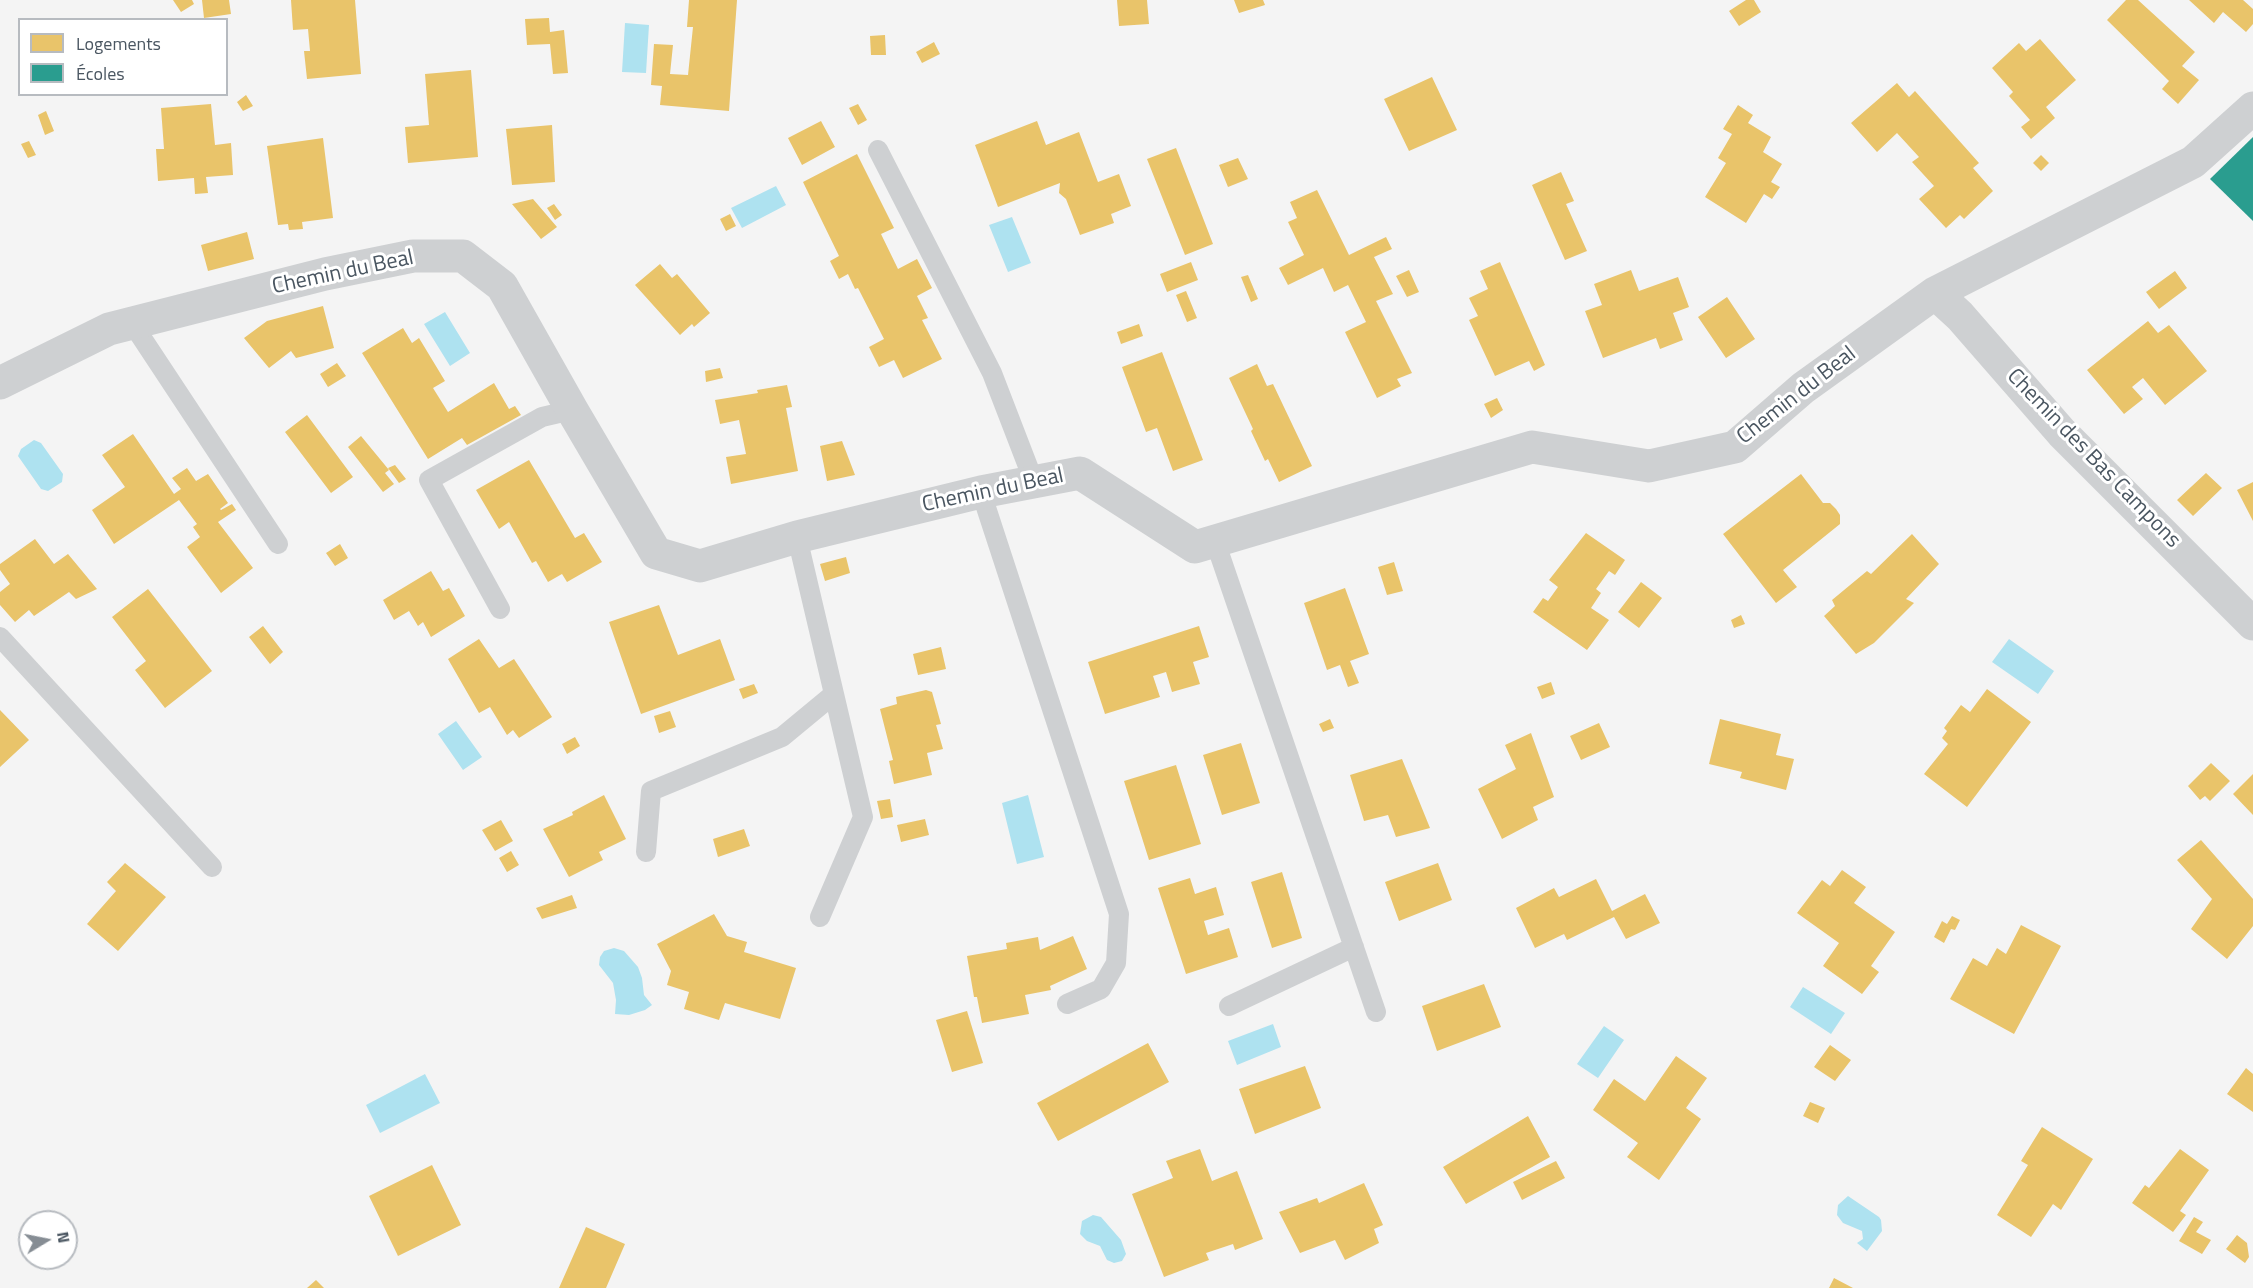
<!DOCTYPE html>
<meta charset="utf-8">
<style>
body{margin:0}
#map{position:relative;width:2253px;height:1288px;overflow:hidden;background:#f4f4f4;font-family:"Titillium Web",sans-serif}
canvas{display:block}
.legend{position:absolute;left:18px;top:18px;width:210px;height:78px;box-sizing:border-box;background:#fff;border:2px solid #b7bbc0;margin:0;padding:8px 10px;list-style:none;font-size:18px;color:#4a5661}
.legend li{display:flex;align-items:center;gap:12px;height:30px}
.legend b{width:30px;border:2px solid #b7bbc0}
.north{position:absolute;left:18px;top:1210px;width:60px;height:60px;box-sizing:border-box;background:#fff;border:2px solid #b7bbc0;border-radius:50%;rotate:80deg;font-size:16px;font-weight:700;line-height:24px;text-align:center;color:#4a5661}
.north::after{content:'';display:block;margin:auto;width:21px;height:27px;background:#868d94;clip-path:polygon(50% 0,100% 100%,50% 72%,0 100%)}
</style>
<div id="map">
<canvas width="2253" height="1288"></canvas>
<ul class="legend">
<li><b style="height:16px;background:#e9c46a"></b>Logements</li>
<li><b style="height:16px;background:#2a9d8f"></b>Écoles</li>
</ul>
<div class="north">N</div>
</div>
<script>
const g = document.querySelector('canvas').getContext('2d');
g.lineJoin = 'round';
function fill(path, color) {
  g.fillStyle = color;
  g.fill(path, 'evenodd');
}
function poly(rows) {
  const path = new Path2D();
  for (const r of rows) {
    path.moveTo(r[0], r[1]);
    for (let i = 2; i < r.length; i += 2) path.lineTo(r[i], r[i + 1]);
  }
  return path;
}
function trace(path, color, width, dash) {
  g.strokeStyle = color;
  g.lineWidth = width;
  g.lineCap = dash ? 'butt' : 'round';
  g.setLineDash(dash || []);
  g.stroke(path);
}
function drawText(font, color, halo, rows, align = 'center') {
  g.font = font + ' "Titillium Web",sans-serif';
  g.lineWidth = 6;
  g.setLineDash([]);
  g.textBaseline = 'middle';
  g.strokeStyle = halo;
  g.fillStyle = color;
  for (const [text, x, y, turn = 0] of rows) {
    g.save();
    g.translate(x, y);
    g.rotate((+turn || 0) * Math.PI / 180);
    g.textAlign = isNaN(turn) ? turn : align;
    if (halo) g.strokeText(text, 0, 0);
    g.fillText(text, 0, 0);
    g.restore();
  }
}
fill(poly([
 [625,23,649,25,646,73,622,72],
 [776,186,786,205,742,228,731,208],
 [1012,217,1031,263,1008,272,989,225],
 [445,312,470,353,450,366,424,324],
 [34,440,41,443,63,474,62,482,48,491,41,489,18,456,21,449],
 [2009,639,2054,671,2038,694,1992,662],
 [456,721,482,757,463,770,438,734],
 [1028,795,1044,857,1017,864,1002,803],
 [614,948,624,951,638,967,642,978,644,995,652,1005,645,1010,629,1015,615,1014,616,1000,613,983,599,965,600,957,604,951],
 [1803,987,1845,1013,1831,1034,1790,1007],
 [1273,1024,1281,1047,1237,1065,1228,1041],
 [1604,1026,1624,1040,1598,1078,1577,1064],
 [425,1074,440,1103,380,1133,366,1105],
 [1848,1196,1879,1217,1881,1220,1882,1231,1867,1251,1857,1243,1863,1239,1862,1231,1843,1223,1837,1215,1838,1205],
 [1093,1215,1101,1217,1121,1240,1126,1254,1122,1261,1114,1263,1107,1260,1100,1246,1087,1241,1080,1234,1082,1221]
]), '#aee2f0');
fill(poly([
 [173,0,192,0,194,4,181,12],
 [202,0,229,0,231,14,204,18],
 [291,0,355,0,361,74,307,79,304,51,310,51,308,29,293,30],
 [689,0,737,0,729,111,660,105,662,86,651,85,654,44,673,45,670,74,688,75,693,27,687,27],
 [1117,0,1147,0,1149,24,1119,26],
 [1234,0,1263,0,1265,5,1239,13],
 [1746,0,1754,0,1761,12,1739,26,1729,11],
 [2126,0,2138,0,2195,52,2182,66,2199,80,2178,104,2162,89,2169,81,2107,20],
 [2189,0,2243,0,2253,9,2253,24,2246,32,2223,12,2214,23],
 [549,18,550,32,564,30,568,73,553,74,550,44,527,45,525,19],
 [885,35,886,55,871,55,870,36],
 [2040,39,2076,80,2046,107,2055,118,2031,139,2021,127,2030,120,2009,96,2013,92,1992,68,2019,43,2026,51],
 [934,42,940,54,922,63,916,52],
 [471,70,478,157,408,163,405,127,429,125,425,74],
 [1432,77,1457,130,1409,151,1384,99],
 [1897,83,1909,97,1915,91,1979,163,1973,168,1993,191,1964,219,1960,215,1946,228,1919,199,1934,186,1912,162,1919,157,1897,133,1877,152,1851,123],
 [246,95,253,106,243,111,237,102],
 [211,104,215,145,231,143,233,175,206,177,208,193,195,194,194,178,158,181,156,149,164,149,161,108],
 [858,104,867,120,858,125,849,108],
 [1738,105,1753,115,1748,123,1771,137,1763,152,1782,164,1771,182,1780,187,1772,199,1764,194,1746,223,1705,197,1726,163,1718,158,1732,134,1723,129],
 [46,111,54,131,45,135,38,115],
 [821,121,835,147,802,165,788,138],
 [1037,121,1046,145,1079,132,1098,182,1119,174,1131,206,1111,214,1114,223,1080,235,1066,199,1059,193,1060,183,998,207,975,145],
 [552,125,555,182,512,185,506,129],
 [323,138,333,218,302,222,303,229,289,230,288,224,278,225,267,146],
 [29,141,36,155,28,158,21,144],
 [1176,148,1213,244,1185,255,1147,159],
 [857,154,894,228,881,234,898,269,917,259,932,288,917,296,928,318,922,320,942,359,903,378,894,360,879,367,869,347,884,339,858,288,855,289,848,274,839,279,830,261,839,256,803,182],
 [2041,155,2049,163,2041,171,2033,163],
 [1238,158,1248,179,1228,187,1219,165],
 [1561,172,1574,201,1566,204,1587,251,1565,260,1532,185],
 [1317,190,1349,255,1386,237,1392,249,1374,257,1393,294,1376,301,1412,373,1397,379,1401,386,1377,398,1345,332,1366,322,1348,285,1334,292,1323,268,1288,285,1279,268,1304,255,1288,222,1297,218,1290,202],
 [533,199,557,227,541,239,512,204],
 [554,204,562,215,555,220,547,208],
 [730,214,736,226,726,231,720,219],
 [247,232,254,259,208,271,201,245],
 [1191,262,1198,280,1167,292,1160,274],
 [1500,262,1545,365,1534,371,1529,361,1495,376,1469,320,1478,316,1469,298,1488,289,1480,271],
 [660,264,672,278,677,274,710,313,694,327,692,324,680,335,635,285],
 [1409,270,1419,292,1407,297,1396,276],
 [1631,270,1639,291,1678,277,1689,307,1673,313,1683,340,1660,349,1656,338,1603,358,1585,311,1602,305,1594,284],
 [2175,271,2187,288,2159,309,2146,292],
 [1248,275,1258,299,1251,302,1241,277],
 [1186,291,1197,318,1187,322,1176,295],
 [1727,297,1755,339,1726,358,1698,317],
 [323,306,334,348,296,358,291,351,269,368,244,338,267,321],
 [2148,321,2158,333,2169,325,2207,371,2165,405,2143,378,2132,387,2143,399,2124,414,2087,370],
 [1139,324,1143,336,1121,344,1117,332],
 [403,328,412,343,419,338,445,381,433,388,448,412,494,383,509,409,515,406,521,415,467,445,462,438,428,459,362,353],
 [1162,352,1203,460,1173,471,1157,428,1146,432,1122,367],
 [337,363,346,376,328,387,320,374],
 [1257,364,1267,386,1273,384,1312,466,1279,482,1268,459,1265,461,1251,431,1253,429,1229,378],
 [720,368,723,378,706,382,705,371],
 [787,385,792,407,786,408,798,471,731,484,726,457,746,454,739,420,720,424,715,400,758,393,757,390],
 [1497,398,1503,410,1491,418,1484,404],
 [307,415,353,477,331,493,285,432],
 [133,434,174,494,181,489,172,478,187,468,196,481,208,474,228,503,220,509,221,510,232,504,236,510,218,522,253,568,221,593,187,547,200,537,193,527,197,524,179,500,114,544,92,510,125,487,102,455],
 [361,436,389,470,385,473,394,484,383,492,348,447],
 [842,441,855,475,827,481,820,446],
 [529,460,575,538,584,533,602,562,567,582,562,574,548,582,536,561,532,563,509,522,499,529,476,490],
 [395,465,406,479,399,483,388,468],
 [2206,473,2222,488,2193,516,2177,500],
 [1801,474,1823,503,1830,503,1836,509,1840,515,1840,524,1783,570,1797,587,1776,603,1723,534],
 [2253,482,2253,521,2237,490],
 [1586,533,1625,560,1615,575,1609,571,1596,589,1601,593,1591,608,1609,620,1587,650,1533,612,1543,598,1548,601,1558,587,1549,580],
 [1912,534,1939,564,1906,599,1914,603,1874,643,1856,654,1824,616,1835,606,1832,600,1867,571,1871,574],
 [35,539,54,564,68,554,97,589,76,599,69,592,34,616,29,610,15,622,0,605,0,592,10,584,0,570,0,564],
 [340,544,348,558,335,566,326,553],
 [846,557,850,573,825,581,820,564],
 [1394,562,1403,591,1387,595,1378,567],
 [431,571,443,591,449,588,465,616,431,637,423,622,418,626,409,611,394,620,383,600],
 [1641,582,1662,598,1639,628,1618,612],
 [1345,588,1369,654,1350,661,1359,683,1348,687,1340,665,1327,670,1304,603],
 [148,589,212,671,165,708,135,670,146,661,112,617],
 [659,605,678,655,720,639,735,680,641,714,609,622],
 [1741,615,1745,624,1734,628,1731,620],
 [263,626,283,652,270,664,249,637],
 [1199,626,1209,657,1193,662,1200,684,1172,692,1166,672,1153,676,1160,697,1105,714,1088,662],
 [479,639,499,668,514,659,552,717,519,738,513,730,507,735,490,707,479,713,448,659],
 [941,647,946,669,918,675,913,654],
 [1551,682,1555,694,1542,699,1537,687],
 [754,684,758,693,743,699,739,689],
 [1987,689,2031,722,1967,807,1924,774,1948,744,1942,738,1947,731,1944,728,1961,705,1970,712],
 [926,690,932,692,941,724,936,725,943,749,927,753,932,775,894,784,889,761,893,760,880,709,897,704,896,697],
 [0,710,29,740,0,767],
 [670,711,676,727,659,733,654,716],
 [1330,719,1334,728,1323,732,1319,724],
 [1720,719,1781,734,1776,755,1794,759,1786,790,1740,778,1742,772,1709,764],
 [1599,723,1610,747,1581,760,1570,736],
 [1531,733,1554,797,1533,807,1538,820,1502,839,1478,789,1516,769,1505,745],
 [575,737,580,746,567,754,562,744],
 [1241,743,1260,803,1222,815,1203,755],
 [1402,759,1430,828,1396,837,1388,815,1364,821,1350,775],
 [2211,763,2230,781,2210,801,2205,796,2200,800,2188,786],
 [1176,765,1201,844,1149,860,1124,781],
 [2253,774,2253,815,2233,794],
 [604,795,626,839,599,852,603,860,569,877,543,829,573,815,572,812],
 [890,799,893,817,881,819,877,801],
 [925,819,929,835,901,842,897,825],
 [501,820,513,841,495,851,482,830],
 [744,829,750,846,718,857,713,839],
 [2201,840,2253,899,2253,926,2227,959,2191,929,2212,899,2177,860],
 [511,851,519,865,507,872,499,858],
 [125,863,166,897,118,951,87,924,116,891,107,882],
 [1438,863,1452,900,1399,921,1385,882],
 [1842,870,1866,887,1854,903,1895,932,1871,966,1879,972,1862,994,1823,966,1839,943,1797,913,1822,880,1830,886],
 [1282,872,1302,938,1272,948,1251,882],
 [1190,878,1195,894,1216,887,1224,915,1204,921,1208,935,1229,928,1238,957,1186,974,1158,888],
 [1596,879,1612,911,1645,894,1660,923,1626,939,1614,917,1567,940,1564,934,1535,948,1516,908,1554,888,1559,897],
 [572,895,577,908,542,919,536,908],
 [714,914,727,936,747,942,744,952,796,968,780,1019,725,1003,719,1020,684,1009,689,992,667,985,671,971,657,944],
 [1952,916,1960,920,1955,930,1951,929,1944,943,1934,937,1942,921,1947,924],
 [2021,925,2061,946,2014,1034,1950,999,1973,958,1987,966,1997,948,2006,954],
 [1073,936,1087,969,1050,986,1051,990,1025,995,1029,1014,982,1023,977,997,974,997,967,956,1007,949,1006,943,1038,937,1040,950],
 [1484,984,1501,1027,1437,1051,1422,1006],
 [967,1011,983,1063,952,1072,936,1020],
 [1148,1043,1169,1082,1058,1141,1037,1103],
 [1830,1045,1851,1060,1835,1081,1814,1067],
 [1676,1056,1707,1078,1686,1108,1701,1119,1659,1180,1627,1157,1638,1143,1593,1110,1614,1079,1645,1101],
 [1305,1066,1321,1108,1255,1134,1239,1089],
 [2246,1068,2253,1074,2253,1112,2227,1094],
 [1810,1102,1825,1108,1818,1123,1803,1116],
 [1528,1116,1550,1157,1466,1204,1443,1167],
 [2042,1127,2093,1159,2061,1210,2053,1204,2031,1237,1997,1215,2028,1165,2021,1161],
 [1200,1149,1212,1181,1237,1171,1263,1239,1235,1250,1233,1244,1206,1253,1209,1260,1164,1277,1132,1194,1173,1178,1166,1161],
 [2180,1149,2209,1170,2180,1211,2186,1215,2173,1232,2132,1203,2145,1185,2149,1188],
 [1556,1161,1565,1178,1522,1200,1513,1182],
 [432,1165,461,1225,398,1256,369,1196],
 [1364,1183,1383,1225,1374,1229,1379,1243,1345,1260,1335,1240,1300,1253,1279,1212,1317,1198,1319,1203],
 [2194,1217,2203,1222,2196,1232,2211,1240,2202,1254,2179,1241],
 [586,1227,625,1244,606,1288,559,1288],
 [2237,1235,2247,1243,2249,1257,2245,1263,2226,1249],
 [1834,1278,1853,1288,1829,1288],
 [316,1280,324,1288,307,1288]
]), '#e9c46a');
fill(poly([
 [2253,137,2253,221,2210,179]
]), '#2a9d8f');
trace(poly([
 [878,150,992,373,1034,482],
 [132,323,278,544],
 [981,492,1119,914,1116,963,1101,989,1067,1004],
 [797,537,863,817,820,917],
 [1215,541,1376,1012],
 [500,609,429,480,542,417,572,410],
 [0,637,212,867],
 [646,852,651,791,782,737,834,694],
 [1229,1006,1354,947]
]), '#ced0d2', 20);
trace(poly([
 [1935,293,1960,316,2062,433,2253,624],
 [0,383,109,329,325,274,413,256,463,256,502,286,572,410,656,553,700,566,797,537,981,492,1080,473,1195,547,1532,447,1649,466,1735,447,1803,388,1935,293,2193,162,2253,108]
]), '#ced0d2', 33);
drawText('22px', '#4a5661', '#fff', [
 ["Chemin du Beal",343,273,-12],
 ["Chemin du Beal",1797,396,-38],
 ["Chemin des Bas Campons",2093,459,46],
 ["Chemin du Beal",993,491,-12]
]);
</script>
